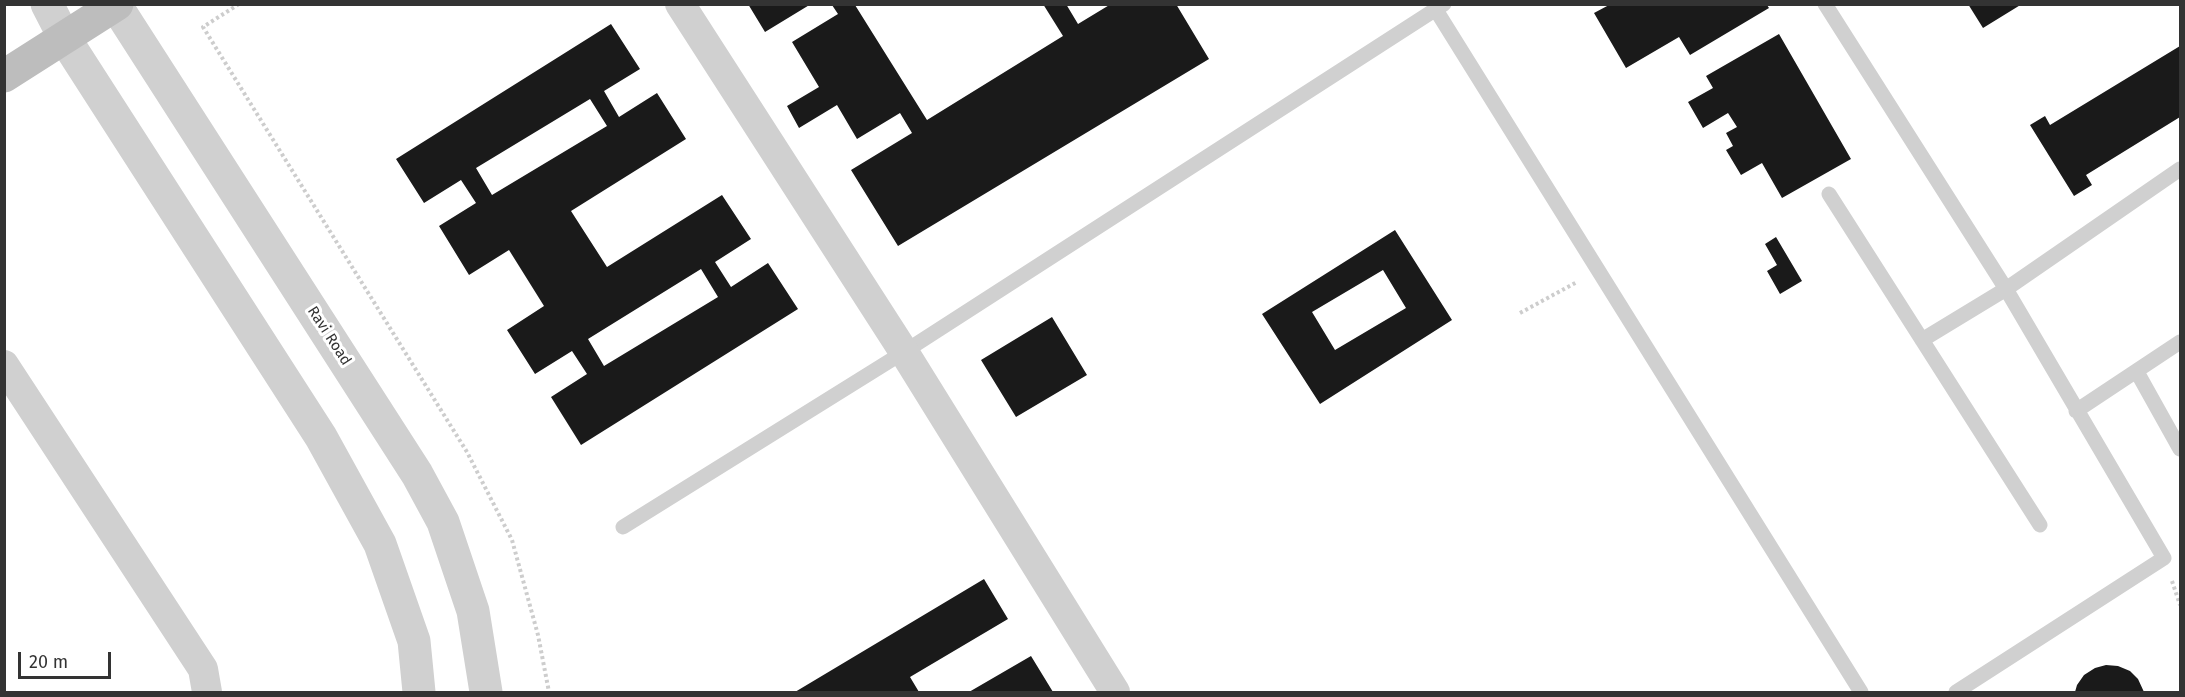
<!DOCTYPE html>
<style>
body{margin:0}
#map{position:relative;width:2185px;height:697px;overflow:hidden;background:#fff;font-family:"Fira Sans",sans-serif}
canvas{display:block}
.frame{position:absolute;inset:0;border:6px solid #333;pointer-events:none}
.scale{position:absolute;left:18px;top:652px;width:93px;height:27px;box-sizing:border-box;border:3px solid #333;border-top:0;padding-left:8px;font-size:18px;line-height:21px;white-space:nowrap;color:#333;-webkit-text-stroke:4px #fff;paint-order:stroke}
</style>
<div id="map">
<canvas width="2185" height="697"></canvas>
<div class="frame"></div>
<div class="scale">20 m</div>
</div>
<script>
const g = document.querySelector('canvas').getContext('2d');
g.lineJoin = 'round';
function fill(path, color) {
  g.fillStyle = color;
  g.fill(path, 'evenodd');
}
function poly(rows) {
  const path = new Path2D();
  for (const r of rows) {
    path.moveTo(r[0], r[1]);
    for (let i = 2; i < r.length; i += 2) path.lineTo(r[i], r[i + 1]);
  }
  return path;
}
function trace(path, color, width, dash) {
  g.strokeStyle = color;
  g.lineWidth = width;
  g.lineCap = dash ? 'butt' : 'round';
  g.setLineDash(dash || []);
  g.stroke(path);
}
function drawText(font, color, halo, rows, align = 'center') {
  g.font = font + ' "Fira Sans",sans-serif';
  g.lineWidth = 6;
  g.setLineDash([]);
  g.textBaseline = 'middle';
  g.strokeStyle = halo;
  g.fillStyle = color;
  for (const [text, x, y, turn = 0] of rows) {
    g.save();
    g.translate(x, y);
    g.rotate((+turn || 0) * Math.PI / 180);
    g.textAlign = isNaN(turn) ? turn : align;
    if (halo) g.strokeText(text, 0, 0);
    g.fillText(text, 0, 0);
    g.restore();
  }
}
fill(poly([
 [748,4,811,4,765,32],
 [1043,4,1066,4,1078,24,1111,4,1176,4,1209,59,898,246,851,170,912,133,900,113,857,139,837,105,799,128,787,106,819,87,792,42,838,14,832,5,855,5,927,120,1063,36],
 [1968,4,2022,4,1983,28],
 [1609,5,1767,5,1769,8,1690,55,1679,37,1626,68,1594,13],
 [611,24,640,69,604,91,619,117,657,93,686,139,571,211,607,267,722,195,751,239,715,262,731,287,768,263,798,309,581,445,551,397,587,374,572,351,535,374,507,330,544,306,509,250,469,275,439,226,476,203,461,180,424,203,396,159],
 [590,99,607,126,492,195,476,168],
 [701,269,718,297,604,366,588,339],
 [1779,34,1851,159,1782,198,1762,163,1741,175,1726,150,1733,146,1726,133,1737,127,1728,113,1703,128,1688,102,1713,88,1706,76],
 [2180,46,2180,117,2086,175,2092,185,2074,196,2030,125,2045,116,2050,125],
 [1395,230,1452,320,1320,404,1262,314],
 [1383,270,1406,308,1335,350,1312,312],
 [1776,237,1802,281,1780,294,1767,271,1777,265,1765,244],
 [1052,317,1087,375,1016,417,981,360],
 [984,579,1008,619,910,677,919,692,795,692],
 [1031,656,1053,692,969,692],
 [2106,665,2118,666,2130,671,2138,679,2144,692,2075,692,2077,685,2084,675,2095,668]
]), '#1a1a1a');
trace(poly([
 [239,4,203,27,467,452,512,540,538,635,549,692],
 [1520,313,1577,282],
 [2172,581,2180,605]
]), '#cdcdcd', 4, [3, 3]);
trace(poly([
 [1825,4,2006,289,2164,558,1956,692],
 [1436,10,1861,692],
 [1829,194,2040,525],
 [1922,340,2006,289,2180,169],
 [2137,372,2180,449],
 [2076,411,2180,342],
 [623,527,904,352,1444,4]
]), '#d0d0d0', 15);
trace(poly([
 [680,4,904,352,1115,692],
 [4,365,203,669,207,692]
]), '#d0d0d0', 30);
trace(poly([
 [47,4,65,39,321,437,380,544,414,641,419,692],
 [115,4,417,474,443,522,473,611,486,692]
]), '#d0d0d0', 33);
trace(poly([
 [4,76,117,4]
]), '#bdbdbd', 33);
drawText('15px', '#333', '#fff', [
 ["Ravi Road",329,336,57]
]);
</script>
